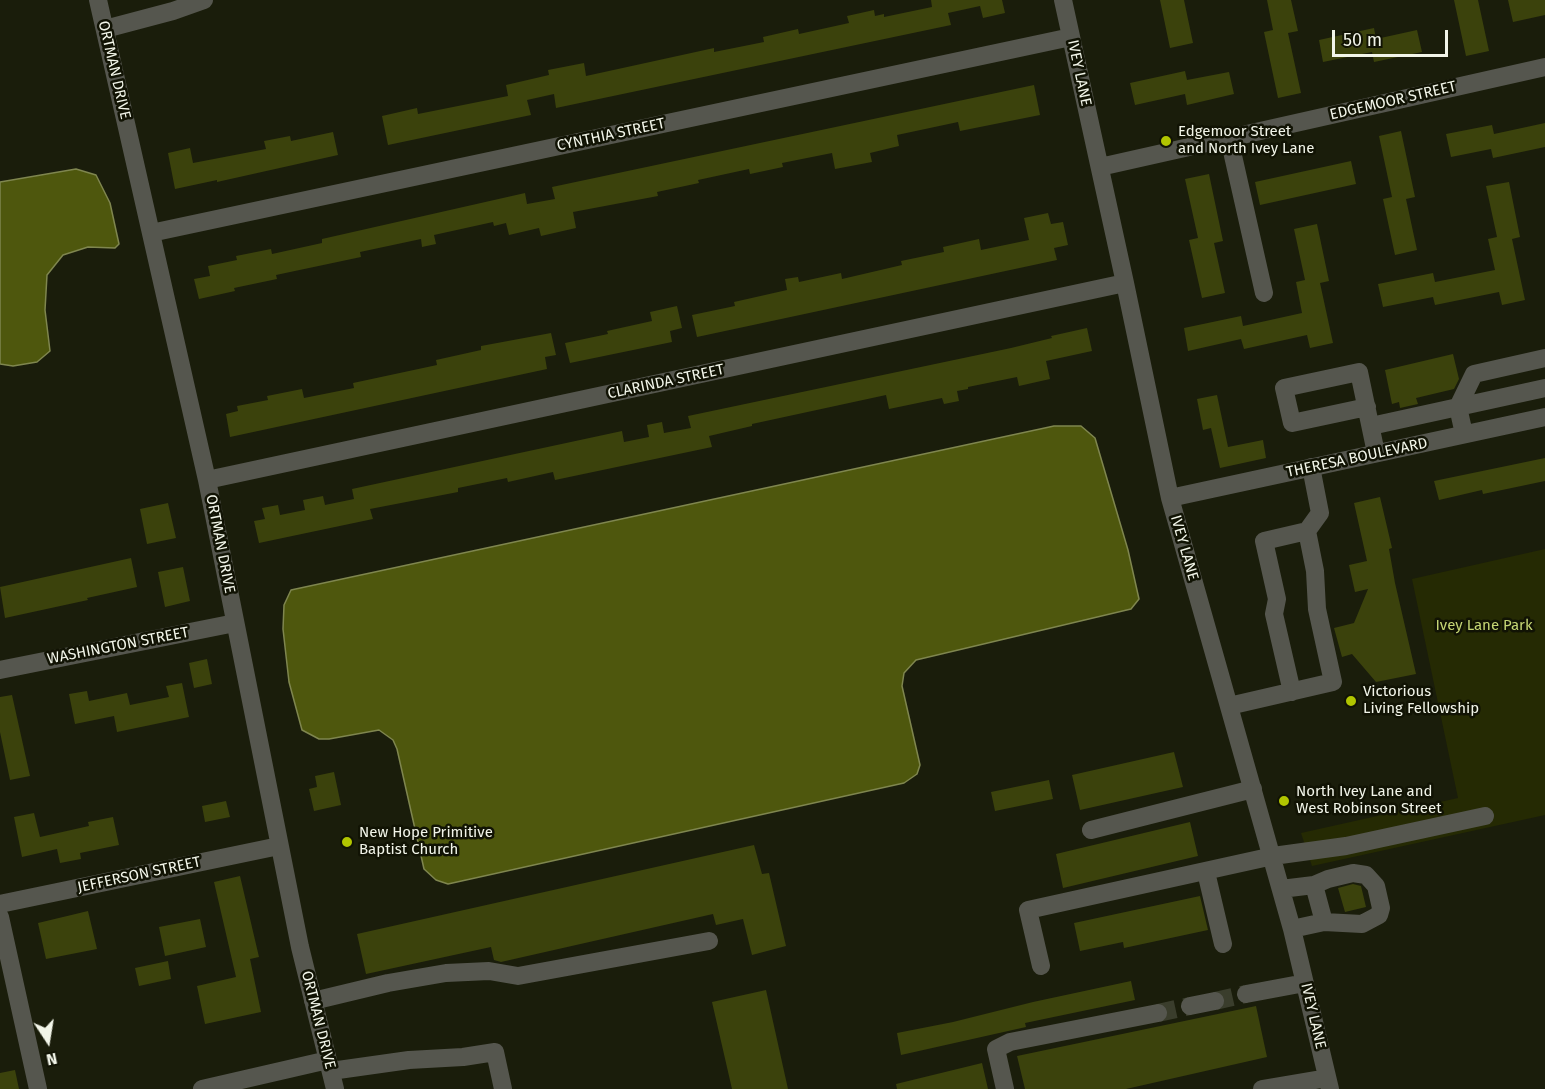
<!DOCTYPE html>
<style>
body{margin:0}
#map{position:relative;width:1545px;height:1089px;overflow:hidden;background:#1a1d0b;font-family:"Fira Sans",sans-serif}
canvas{display:block}
.north{position:absolute;left:18px;top:1011px;width:60px;height:60px;-webkit-text-stroke:4px #111304;paint-order:stroke;rotate:168deg;font-size:16px;font-weight:700;line-height:24px;text-align:center;color:#f2f5e9}
.north::after{content:'';display:block;margin:auto;width:21px;height:27px;background:#f2f5e9;clip-path:polygon(50% 0,100% 100%,50% 72%,0 100%)}
.scale{position:absolute;left:1332px;top:30px;width:116px;height:27px;box-sizing:border-box;border:3px solid #f2f5e9;border-top:0;padding-left:8px;font-size:18px;line-height:21px;white-space:nowrap;color:#f2f5e9;-webkit-text-stroke:4px #111304;paint-order:stroke}
</style>
<div id="map">
<canvas width="1545" height="1089"></canvas>
<div class="north">N</div>
<div class="scale">50 m</div>
</div>
<script>
const g = document.querySelector('canvas').getContext('2d');
g.lineJoin = 'round';
function fill(path, color) {
  g.fillStyle = color;
  g.fill(path, 'evenodd');
}
function poly(rows) {
  const path = new Path2D();
  for (const r of rows) {
    path.moveTo(r[0], r[1]);
    for (let i = 2; i < r.length; i += 2) path.lineTo(r[i], r[i + 1]);
  }
  return path;
}
function trace(path, color, width, dash) {
  g.strokeStyle = color;
  g.lineWidth = width;
  g.lineCap = dash ? 'butt' : 'round';
  g.setLineDash(dash || []);
  g.stroke(path);
}
function drawText(font, color, halo, rows, align = 'center') {
  g.font = font + ' "Fira Sans",sans-serif';
  g.lineWidth = 5;
  g.setLineDash([]);
  g.textBaseline = 'middle';
  g.strokeStyle = halo;
  g.fillStyle = color;
  for (const [text, x, y, turn = 0] of rows) {
    g.save();
    g.translate(x, y);
    g.rotate((+turn || 0) * Math.PI / 180);
    g.textAlign = isNaN(turn) ? turn : align;
    if (halo) g.strokeText(text, 0, 0);
    g.fillText(text, 0, 0);
    g.restore();
  }
}
fill(poly([
 [1545,549,1545,815,1312,866,1301,833,1458,798,1412,579]
]), '#252a03');
const water = poly([
 [76,169,96,175,110,203,119,244,115,248,88,247,63,255,47,275,45,310,50,351,37,362,13,366,0,364,0,182,76,169],
 [1054,426,1081,426,1095,438,1128,550,1139,599,1131,609,916,660,904,673,902,686,920,765,917,774,904,783,448,884,436,880,424,869,397,749,393,740,379,730,329,739,319,739,302,730,289,682,283,629,284,605,291,590,1054,426]
]);
fill(water, '#4e570d');
trace(water, '#7f864f', 1.5);
fill(poly([
 [931,0,1002,0,1005,13,983,18,980,6,948,13,951,25,556,108,554,94,527,100,531,115,388,145,382,116,417,108,418,114,508,96,506,85,549,75,548,70,584,63,586,76,714,48,714,52,764,42,763,37,798,29,799,34,849,23,847,16,874,10,875,16,884,14,884,17,932,7],
 [1160,0,1184,0,1193,43,1170,48],
 [1267,0,1291,0,1298,31,1288,33,1301,93,1278,98,1264,32,1273,30],
 [1454,0,1478,0,1489,51,1466,56],
 [1508,0,1545,0,1545,15,1513,22],
 [1374,28,1376,39,1417,30,1422,52,1374,62,1372,52,1323,62,1319,40],
 [1185,71,1187,80,1229,72,1234,94,1187,105,1185,94,1135,105,1130,83],
 [1034,85,1040,115,960,131,958,122,897,135,899,146,870,153,872,162,835,169,832,153,782,163,783,167,750,174,749,169,698,180,699,183,657,192,658,196,573,212,576,228,541,236,539,228,509,235,506,223,494,226,493,222,434,235,436,244,422,247,421,239,360,252,361,257,276,275,277,279,234,288,235,291,199,299,194,279,210,276,208,266,237,260,236,256,271,249,272,254,322,243,322,239,525,193,527,204,555,199,552,187],
 [1545,123,1545,147,1493,158,1491,149,1451,157,1446,134,1492,125,1494,134],
 [1401,131,1415,197,1406,199,1417,250,1395,255,1383,199,1392,197,1379,136],
 [333,132,338,155,217,182,217,180,175,189,168,153,190,148,193,163,266,149,264,141,290,136,291,141],
 [1351,161,1356,184,1260,205,1255,182],
 [1209,174,1223,241,1214,243,1225,293,1202,298,1189,240,1198,238,1185,179],
 [1509,182,1520,237,1512,239,1525,300,1502,305,1499,292,1435,305,1433,297,1383,307,1378,284,1433,273,1435,282,1495,270,1488,239,1497,237,1486,186],
 [1048,213,1051,224,1063,222,1068,245,1054,248,1057,260,697,337,692,315,735,306,734,302,787,290,785,279,798,277,799,282,841,273,842,279,902,265,901,261,944,252,943,247,979,239,981,250,1029,240,1024,218],
 [1317,224,1329,281,1320,283,1333,343,1310,348,1307,335,1244,349,1241,339,1188,351,1184,328,1241,316,1243,326,1302,313,1296,282,1305,280,1294,229],
 [677,306,682,328,670,331,672,342,570,363,565,343,608,334,607,331,652,321,650,312],
 [1087,328,1092,351,1046,361,1050,379,1019,386,1017,377,968,387,968,389,957,391,959,401,944,404,942,398,889,409,886,395,752,424,752,426,709,436,712,447,555,480,553,472,508,482,507,478,458,488,458,492,370,509,373,519,259,543,254,521,265,519,262,508,278,505,280,515,305,510,303,500,323,496,325,505,354,499,352,489,622,431,624,442,649,437,647,425,662,422,664,433,691,428,688,416,1011,348,1052,338,1051,336],
 [551,333,556,355,545,357,547,369,230,437,226,414,238,411,237,406,268,400,267,396,302,389,304,398,354,388,353,383,437,365,436,360,481,350,481,346],
 [1453,354,1459,379,1454,389,1416,398,1418,404,1400,408,1399,402,1392,404,1385,370],
 [1217,395,1228,447,1263,440,1266,458,1220,468,1211,428,1203,430,1197,399],
 [1545,458,1545,481,1483,494,1482,490,1439,500,1434,481],
 [1380,497,1392,548,1389,549,1395,583,1416,674,1376,682,1352,654,1342,657,1334,628,1354,623,1368,589,1355,592,1349,565,1367,561,1354,503],
 [168,503,176,538,147,544,140,509],
 [131,558,137,587,87,598,88,600,5,618,0,587],
 [183,567,190,601,165,607,158,572],
 [207,659,212,684,194,688,189,663],
 [182,683,189,717,117,732,114,716,75,724,69,694,87,691,89,701,127,693,130,705,169,697,166,686],
 [12,695,30,776,10,780,0,732,0,697],
 [1174,752,1183,787,1080,810,1072,775],
 [334,772,341,805,314,811,309,789,317,787,315,776],
 [1049,780,1053,799,995,811,991,792],
 [226,801,230,817,205,822,202,806],
 [34,813,40,837,89,826,88,822,113,817,119,845,80,853,81,859,60,863,57,849,22,857,14,817],
 [1190,822,1198,856,1063,888,1056,854],
 [754,845,762,874,769,873,786,946,752,955,743,919,716,925,713,914,501,962,494,960,491,947,366,974,357,934],
 [240,876,259,957,250,959,261,1012,205,1024,197,986,236,977,214,882],
 [1353,884,1361,886,1366,907,1345,912,1338,888],
 [1200,896,1208,930,1124,948,1123,942,1080,951,1074,923],
 [88,911,97,949,46,959,38,923],
 [200,919,206,947,165,956,159,927],
 [168,961,171,979,139,986,135,968],
 [1131,981,1135,1000,1025,1023,1026,1027,901,1055,897,1033,953,1022,1033,1002],
 [766,990,788,1089,732,1089,712,1002],
 [1256,1006,1267,1057,1126,1089,1025,1089,1017,1056],
 [982,1063,988,1089,897,1089,896,1084],
 [15,1070,19,1089,0,1089,0,1073]
]), '#3b420c');
trace(poly([
 [1215,1001,1246,994],
 [1158,1013,1190,1006]
]), '#3a3d2c', 18, [18, 9]);
trace(poly([
 [98,0,207,480,300,947,335,1089],
 [1063,0,1125,283,1170,498,1292,929,1330,1089],
 [105,29,173,11,204,0],
 [1229,138,1264,293],
 [1100,167,1545,67],
 [151,233,1071,37],
 [1367,407,1292,423,1284,388,1359,372,1376,453],
 [1371,426,1545,388],
 [1464,434,1458,407,1474,374,1545,358],
 [207,480,1125,283],
 [1170,498,1545,417],
 [0,670,235,623],
 [1292,692,1274,614,1277,599,1264,541,1307,531],
 [1229,706,1333,682,1317,609,1315,571,1307,531,1320,513,1311,467],
 [1091,830,1253,789],
 [1206,872,1223,944],
 [1314,885,1324,922],
 [1281,889,1314,885,1328,879,1353,873,1366,875,1376,886,1381,908,1379,915,1362,924,1324,922,1292,929],
 [0,904,279,846],
 [0,917,38,1089],
 [1041,966,1028,910,1273,856,1346,846,1485,816],
 [1246,994,1305,983],
 [313,1001,388,983,446,973,489,971,518,976,709,941],
 [1190,1006,1215,1001],
 [331,1071,409,1060,463,1057,495,1052,503,1089],
 [202,1089,328,1060],
 [1005,1089,996,1049,1010,1042,1158,1013],
 [1262,1089,1327,1078]
]), '#55564e', 18);
for (const [x, y, r, color] of [
 [1166,141,6,"#b1c500"],
 [1351,701,6,"#b1c500"],
 [1284,801,6,"#b1c500"],
 [347,842,6,"#b1c500"]
]) {
  const dot = new Path2D();
  dot.arc(x, y, r, 0, 2 * Math.PI);
  g.fillStyle = color;
  g.fill(dot);
  trace(dot, '#111304', 2);
}
drawText('15px', '#f2f5e9', '#111304', [
 ["ORTMAN DRIVE",114,70,77],
 ["IVEY LANE",1079,73,78],
 ["EDGEMOOR STREET",1393,101,-13],
 ["CYNTHIA STREET",611,135,-12],
 ["CLARINDA STREET",666,382,-12],
 ["THERESA BOULEVARD",1357,458,-12],
 ["ORTMAN DRIVE",220,544,79],
 ["IVEY LANE",1184,548,74],
 ["WASHINGTON STREET",118,646,-11],
 ["JEFFERSON STREET",139,875,-12],
 ["IVEY LANE",1313,1016,77],
 ["ORTMAN DRIVE",318,1020,76]
]);
drawText('15px', '#f2f5e9', '#111304', [
 ["Edgemoor Street",1178,132],
 ["and North Ivey Lane",1178,149],
 ["Victorious",1363,692],
 ["Living Fellowship",1363,709],
 ["North Ivey Lane and",1296,792],
 ["West Robinson Street",1296,809],
 ["New Hope Primitive",359,833],
 ["Baptist Church",359,850]
], 'left');
drawText('15px', '#c5d574', '#111304', [
 ["Ivey Lane Park",1484,626]
]);
</script>
